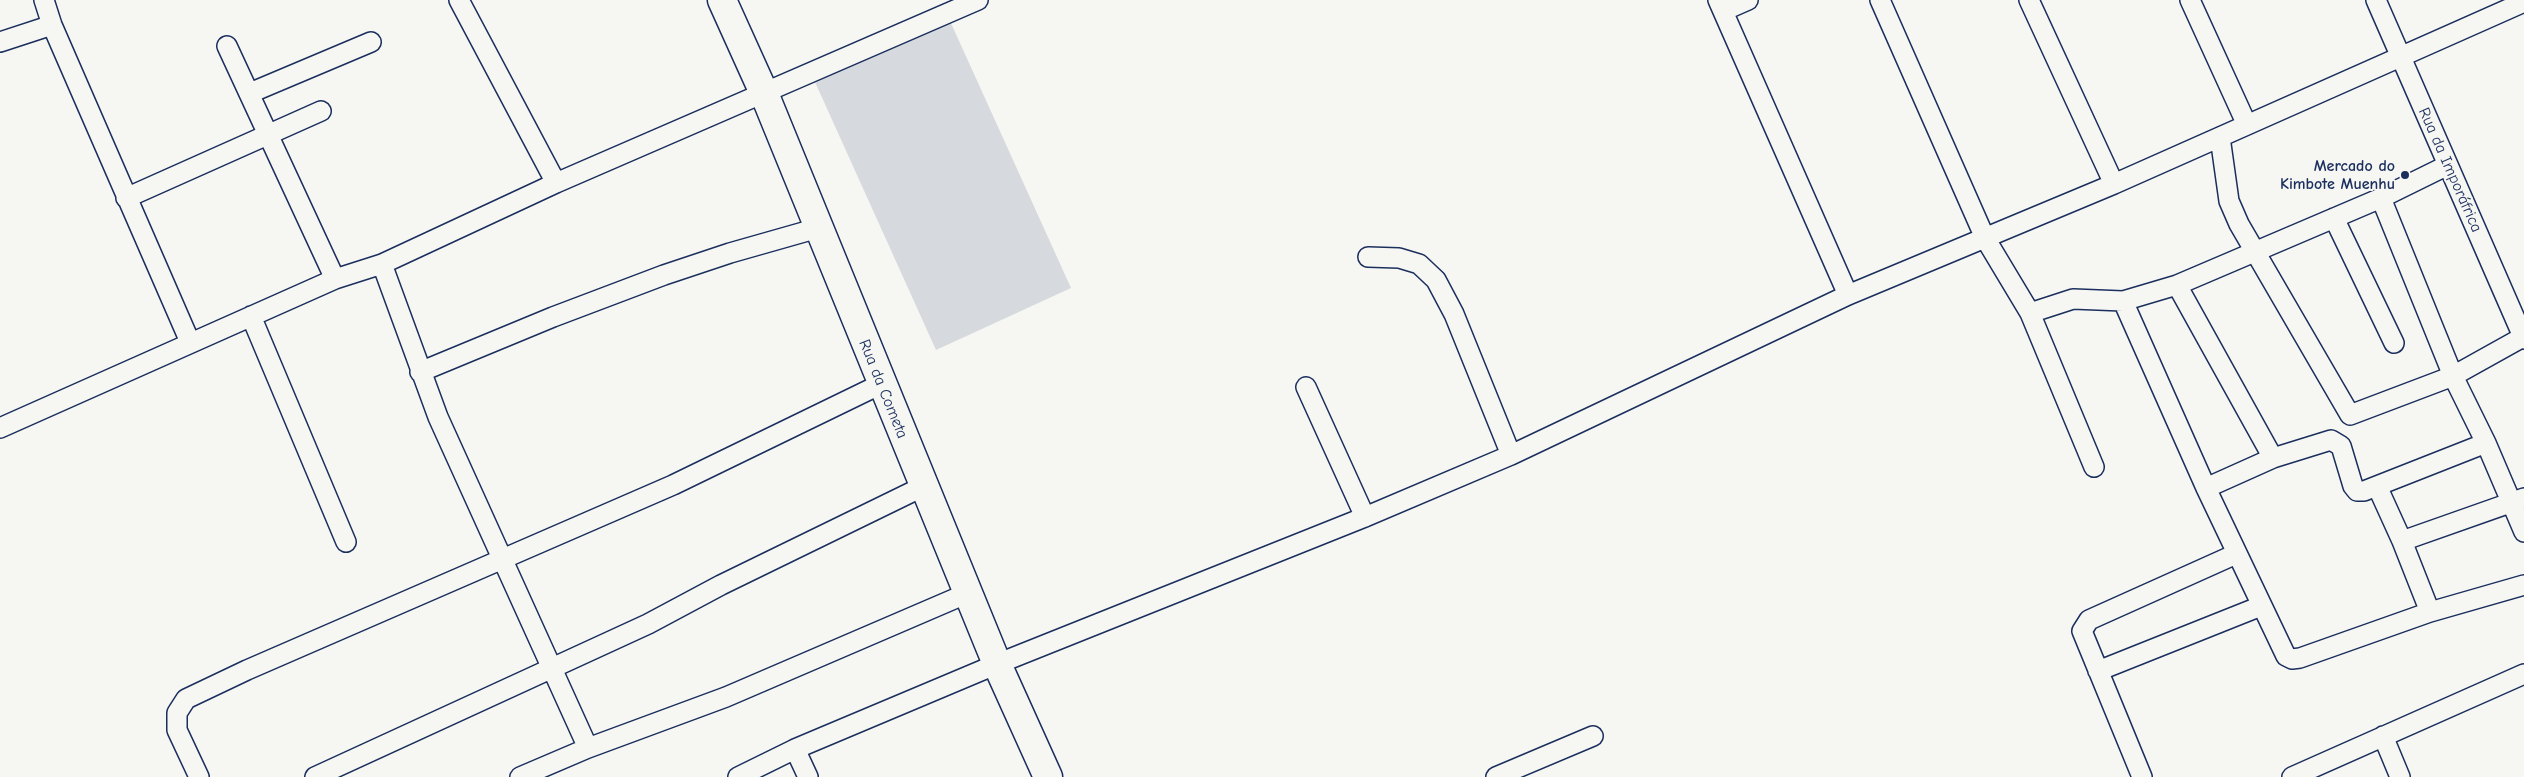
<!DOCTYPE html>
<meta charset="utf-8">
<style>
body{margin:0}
canvas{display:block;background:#f6f6f2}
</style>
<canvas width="2524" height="777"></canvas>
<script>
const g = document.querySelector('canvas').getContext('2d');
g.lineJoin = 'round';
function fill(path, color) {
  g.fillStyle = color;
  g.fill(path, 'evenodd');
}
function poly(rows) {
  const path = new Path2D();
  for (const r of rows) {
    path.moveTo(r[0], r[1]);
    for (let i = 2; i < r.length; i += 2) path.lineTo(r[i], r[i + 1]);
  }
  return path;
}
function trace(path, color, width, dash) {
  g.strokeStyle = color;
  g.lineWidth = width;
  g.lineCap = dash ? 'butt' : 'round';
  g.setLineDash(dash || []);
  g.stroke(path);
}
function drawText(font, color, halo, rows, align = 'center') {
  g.font = font + ' "Comic Neue",sans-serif';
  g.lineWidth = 4;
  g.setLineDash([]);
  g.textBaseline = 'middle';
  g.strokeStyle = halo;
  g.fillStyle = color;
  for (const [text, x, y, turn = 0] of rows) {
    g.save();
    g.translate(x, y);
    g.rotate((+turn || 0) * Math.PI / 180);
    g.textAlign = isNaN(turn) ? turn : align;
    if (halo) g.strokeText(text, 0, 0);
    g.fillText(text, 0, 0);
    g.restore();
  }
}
fill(poly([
 [950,21,1071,288,936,350,815,82]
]), '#d6d9dd');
const street = poly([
 [44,0,52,25,190,342],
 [459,0,556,183],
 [1718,0,1848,295],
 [1880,0,1985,238,2030,313,2094,467],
 [2029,0,2114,184],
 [2190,0,2247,125],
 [2376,0,2524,339],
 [1723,11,1748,0],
 [0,42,52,25],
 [227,46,335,279],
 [250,93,371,42],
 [2220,137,2229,201,2239,224,2350,415,2453,376,2523,337],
 [126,198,321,111],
 [2381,198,2453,376,2486,443,2524,532],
 [2334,218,2394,343],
 [1368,257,1399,258,1419,264,1436,280,1454,314,1511,455],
 [382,264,438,417,588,748],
 [2177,285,2273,458],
 [2123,301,2206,488,2286,656,2292,659,2300,658,2430,612,2524,585],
 [2030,313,2073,299,2123,301,2177,285,2381,198,2448,165],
 [251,316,346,542],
 [420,372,553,317,664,275,730,253,818,228],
 [1306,387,1365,517],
 [0,428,335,279,382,264,556,183,978,0],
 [2377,486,2402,541,2430,612],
 [2206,488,2273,458,2331,440,2341,446,2353,486,2357,491,2364,491,2486,443],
 [2402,541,2524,498],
 [2098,671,2261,606],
 [2383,736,2400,777],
 [795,749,808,777],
 [199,777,177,730,177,713,186,699,247,670,673,485,881,384],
 [315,777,648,624,721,585,922,487],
 [520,777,588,748,726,697,968,593],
 [738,777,795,749,997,664,1365,517,1511,455,1848,295,2114,184,2524,2],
 [1496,777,1593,736],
 [2142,777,2082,631,2089,620,2236,554],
 [2292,777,2524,674]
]);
const secondary = poly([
 [722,0,764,93,997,664,1048,777]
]);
trace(street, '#1b2f5e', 22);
trace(secondary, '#1b2f5e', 31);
trace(street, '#f6f6f2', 19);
trace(secondary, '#f6f6f2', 28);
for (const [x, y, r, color] of [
 [2405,175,5,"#1b2f5e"]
]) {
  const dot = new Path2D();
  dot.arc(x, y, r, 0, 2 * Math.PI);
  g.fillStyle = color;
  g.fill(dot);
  trace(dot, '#f6f6f2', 2);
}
drawText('bold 16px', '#1b2f5e', '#f6f6f2', [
 ["Mercado do",2395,166],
 ["Kimbote Muenhu",2395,184]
], 'right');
drawText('16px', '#1b2f5e', '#f6f6f2', [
 ["Rua da Imporáfrica",2450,170,66],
 ["Rua da Cometa",883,389,68]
]);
</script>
